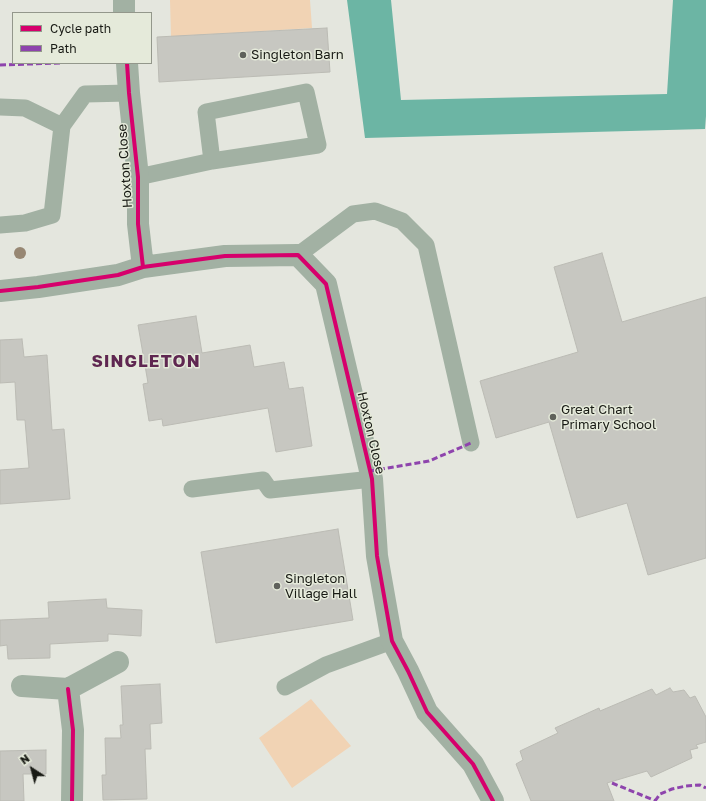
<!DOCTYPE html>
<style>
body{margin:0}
#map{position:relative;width:706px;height:801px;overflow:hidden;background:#e4e6de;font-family:"Golos Text",sans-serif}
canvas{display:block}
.legend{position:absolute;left:12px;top:12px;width:140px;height:52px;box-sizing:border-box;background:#e5eada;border:1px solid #93978b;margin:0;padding:5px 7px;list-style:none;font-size:12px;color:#181a14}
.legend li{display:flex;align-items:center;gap:8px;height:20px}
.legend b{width:20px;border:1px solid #93978b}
.north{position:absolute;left:12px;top:749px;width:40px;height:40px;-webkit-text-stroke:3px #e5eada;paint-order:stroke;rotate:324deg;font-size:11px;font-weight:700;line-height:16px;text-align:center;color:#181a14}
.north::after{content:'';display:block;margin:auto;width:14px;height:18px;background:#181a14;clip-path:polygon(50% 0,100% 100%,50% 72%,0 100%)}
</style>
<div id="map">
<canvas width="706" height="801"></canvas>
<ul class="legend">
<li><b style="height:5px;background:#d6006c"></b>Cycle path</li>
<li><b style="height:5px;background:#8e44ad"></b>Path</li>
</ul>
<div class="north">N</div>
</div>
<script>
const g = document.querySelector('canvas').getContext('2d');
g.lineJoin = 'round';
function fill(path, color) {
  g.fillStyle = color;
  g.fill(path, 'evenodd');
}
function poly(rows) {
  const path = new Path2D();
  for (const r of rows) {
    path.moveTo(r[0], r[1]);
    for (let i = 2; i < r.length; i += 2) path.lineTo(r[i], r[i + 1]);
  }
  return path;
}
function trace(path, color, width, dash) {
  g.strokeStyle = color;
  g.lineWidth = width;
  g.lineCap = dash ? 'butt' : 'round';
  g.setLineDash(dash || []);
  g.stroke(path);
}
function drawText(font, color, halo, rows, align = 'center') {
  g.font = font + ' "Golos Text",sans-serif';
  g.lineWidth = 3;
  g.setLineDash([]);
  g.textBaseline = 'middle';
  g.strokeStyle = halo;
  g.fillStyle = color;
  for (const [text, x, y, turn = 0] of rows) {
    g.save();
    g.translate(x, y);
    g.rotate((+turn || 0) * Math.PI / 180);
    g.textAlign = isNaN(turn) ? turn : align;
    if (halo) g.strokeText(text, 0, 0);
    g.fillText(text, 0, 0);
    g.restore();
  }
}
fill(poly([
 [170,0,310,0,312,28,171,37],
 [311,699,351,746,292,788,259,738]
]), '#f1d3b4');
fill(poly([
 [347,0,391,0,401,100,667,94,673,0,706,0,706,116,705,129,365,138]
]), '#6cb5a4');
const building = poly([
 [327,28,330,72,159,82,157,37,327,28],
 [602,253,622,322,706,297,706,558,648,575,627,503,577,518,549,422,496,438,480,381,578,352,554,267,602,253],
 [196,316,202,353,250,345,254,367,284,362,289,389,303,387,312,446,276,452,268,408,163,426,162,419,149,421,143,384,148,383,138,325,196,316],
 [22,339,24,357,47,355,52,430,64,429,70,499,0,504,0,470,29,468,25,420,17,420,15,382,0,383,0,340,22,339],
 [338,529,353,620,216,643,201,552,338,529],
 [106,599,107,608,142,610,141,636,108,634,108,641,50,644,50,658,8,659,7,645,0,646,0,620,49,618,48,602,106,599],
 [160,684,162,723,150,724,151,749,145,749,147,799,103,800,102,775,106,775,105,738,121,738,120,725,123,725,121,686,160,684],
 [670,688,673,692,684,690,690,698,695,696,706,717,706,742,696,745,698,748,690,750,692,758,651,777,647,771,607,783,614,801,531,801,516,764,523,760,520,751,558,733,555,728,599,708,600,711,652,689,656,695,670,688],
 [46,750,46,774,23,774,24,801,0,801,0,751,46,750]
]);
fill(building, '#c7c7c1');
trace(building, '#bbbbb4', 1);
trace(poly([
 [0,107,25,108,62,126,52,215,25,223,0,225],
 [62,126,85,94,129,93],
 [138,177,212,161,318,145,306,92,206,112,212,161],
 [298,255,353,214,375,211,402,221,426,245,471,443],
 [192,489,263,480,270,490,372,479],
 [285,687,326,665,392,641]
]), '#a2b1a3', 17);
trace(poly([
 [124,0,124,13],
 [127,63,129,93,138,177,138,224,143,267],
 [0,291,38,287,118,275,143,267,225,256,298,255,326,284,372,479,377,556,392,641,408,671,427,712,473,764,493,801],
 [22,686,68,689,118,662],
 [68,689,73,730,72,801]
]), '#a2b1a3', 22);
trace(poly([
 [0,65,60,63],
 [370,471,429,461,471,443],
 [612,783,656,801],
 [655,801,660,794,672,789,686,786,700,785,706,788]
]), '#8e44ad', 3, [6, 3]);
trace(poly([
 [127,63,129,93,138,177,138,224,143,267],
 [0,291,38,287,118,275,143,267,225,256,298,255,326,284,372,479,377,556,392,641,408,671,427,712,473,764,493,801],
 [68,689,73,730,72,801]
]), '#d6006c', 4);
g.fillStyle = '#978773';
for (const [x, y] of [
 [20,253]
]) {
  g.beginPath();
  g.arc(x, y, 6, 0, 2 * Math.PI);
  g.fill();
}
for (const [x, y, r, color] of [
 [243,55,4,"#5f615b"],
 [553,417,4,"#5f615b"],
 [277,586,4,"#5f615b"]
]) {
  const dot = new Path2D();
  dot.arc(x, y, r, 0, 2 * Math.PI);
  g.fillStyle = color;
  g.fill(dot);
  trace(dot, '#e5eada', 1.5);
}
drawText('13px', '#181a14', '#e5eada', [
 ["Singleton Barn",251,55],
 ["Great Chart",561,410],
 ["Primary School",561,425],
 ["Singleton",285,579],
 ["Village Hall",285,594]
], 'left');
drawText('13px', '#181a14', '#e5eada', [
 ["Hoxton Close",125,166,-94],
 ["Hoxton Close",371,433,77]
]);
g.letterSpacing = '1px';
drawText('bold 17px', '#5f2751', '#e5eada', [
 ["SINGLETON",146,362]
]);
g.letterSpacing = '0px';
</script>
